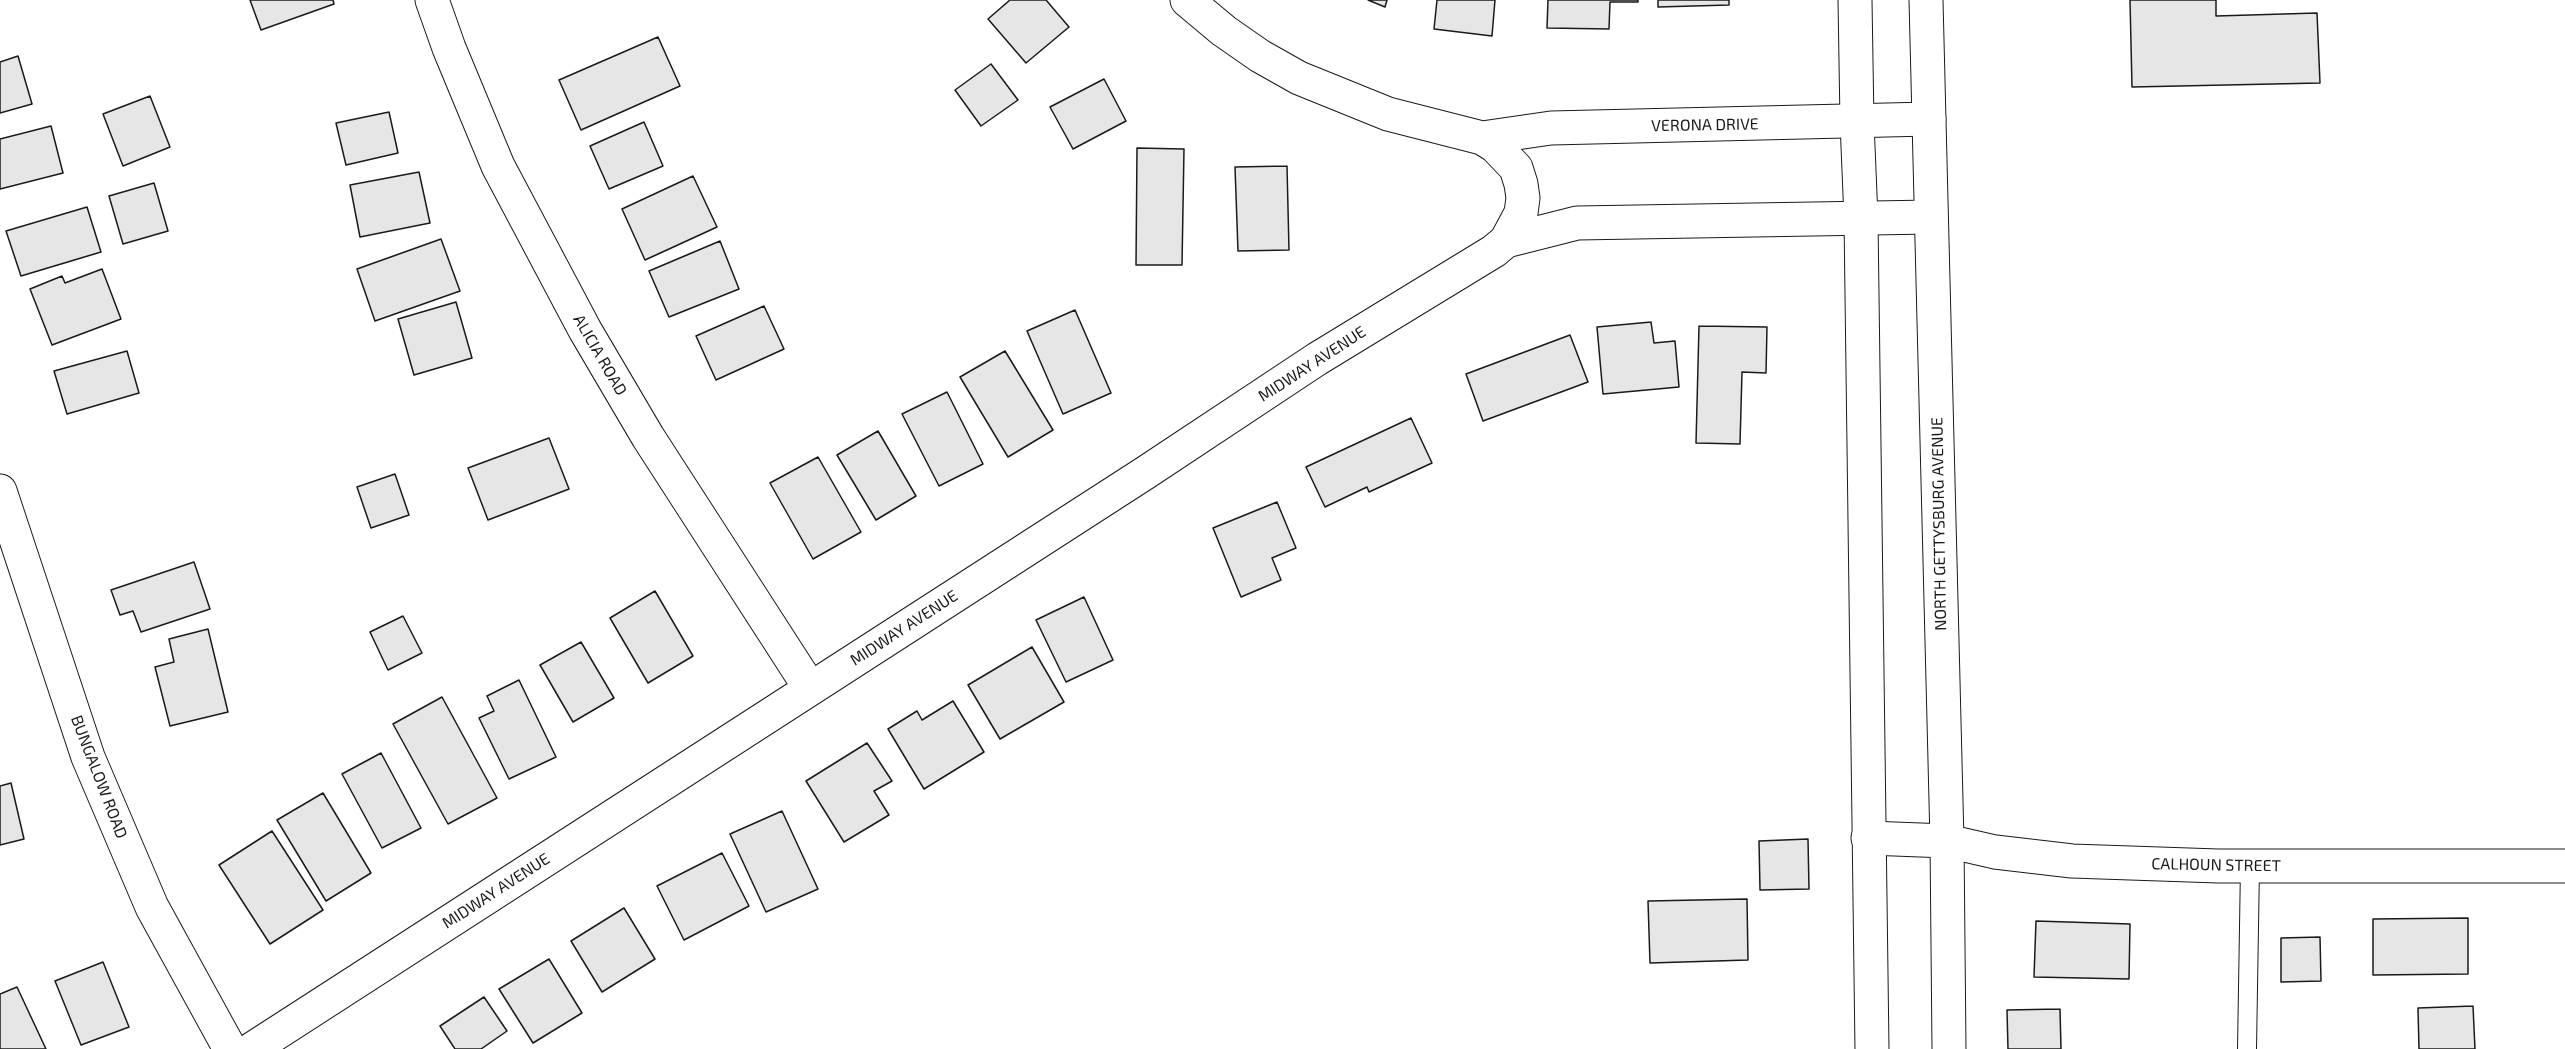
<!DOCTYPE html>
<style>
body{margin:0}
canvas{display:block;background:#fff}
</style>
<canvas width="2565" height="1049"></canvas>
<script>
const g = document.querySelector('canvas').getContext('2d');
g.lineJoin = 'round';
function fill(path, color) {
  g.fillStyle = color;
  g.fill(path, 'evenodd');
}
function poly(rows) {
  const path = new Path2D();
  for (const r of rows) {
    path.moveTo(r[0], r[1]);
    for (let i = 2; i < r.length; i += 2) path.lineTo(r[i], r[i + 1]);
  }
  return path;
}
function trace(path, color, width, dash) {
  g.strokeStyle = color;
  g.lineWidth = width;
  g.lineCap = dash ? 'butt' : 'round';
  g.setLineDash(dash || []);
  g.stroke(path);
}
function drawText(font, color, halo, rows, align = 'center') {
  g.font = font + ' "Exo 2",sans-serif';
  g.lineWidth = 4.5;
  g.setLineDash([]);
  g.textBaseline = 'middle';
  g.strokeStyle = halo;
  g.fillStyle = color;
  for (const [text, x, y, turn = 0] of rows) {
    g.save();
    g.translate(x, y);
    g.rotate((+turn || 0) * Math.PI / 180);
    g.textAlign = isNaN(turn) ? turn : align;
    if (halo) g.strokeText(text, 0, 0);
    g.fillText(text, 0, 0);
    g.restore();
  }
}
const building = poly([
 [250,0,333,0,334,4,261,30,250,0],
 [1010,0,1046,0,1069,27,1026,63,988,19,1010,0],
 [1368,0,1387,0,1385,7,1368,0],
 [1437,0,1495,0,1492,36,1434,29,1437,0],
 [1548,0,1638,0,1638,2,1610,2,1609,29,1547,28,1548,0],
 [1658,0,1729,0,1729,5,1658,7,1658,0],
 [2130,0,2216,0,2216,16,2317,13,2320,83,2132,87,2130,0],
 [658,37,680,86,581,130,559,80,658,37],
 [18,56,32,104,0,113,0,62,18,56],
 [991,64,1018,100,981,126,955,90,991,64],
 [1104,79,1126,121,1073,149,1050,107,1104,79],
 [150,96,170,147,123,166,103,114,150,96],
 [389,112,398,153,346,165,336,123,389,112],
 [644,122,663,166,609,189,590,146,644,122],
 [51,126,63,173,0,189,0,139,51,126],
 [1137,148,1184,149,1182,265,1136,265,1137,148],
 [1287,166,1289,250,1238,251,1235,167,1287,166],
 [419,172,430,223,360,237,350,185,419,172],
 [693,176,717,227,645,260,622,209,693,176],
 [154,183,168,231,123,244,109,196,154,183],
 [87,207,101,252,21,276,6,231,87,207],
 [441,239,460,291,375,321,357,269,441,239],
 [720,241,739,289,669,317,649,271,720,241],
 [102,269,121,319,52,345,30,289,62,276,65,283,102,269],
 [456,302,472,358,414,375,398,319,456,302],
 [764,306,784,349,716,380,696,336,764,306],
 [1075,310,1111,393,1063,414,1027,331,1075,310],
 [1651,322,1654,343,1675,341,1679,387,1603,394,1597,327,1651,322],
 [1699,326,1767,327,1766,373,1742,372,1740,444,1696,443,1699,326],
 [1570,335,1588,382,1483,421,1466,374,1570,335],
 [127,351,139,393,67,414,54,371,127,351],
 [1005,351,1053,430,1008,457,960,377,1005,351],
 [947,392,983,464,939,486,902,414,947,392],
 [1411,418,1432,463,1369,492,1367,487,1325,507,1306,467,1411,418],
 [878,431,916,496,876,520,837,455,878,431],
 [549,438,569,489,488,520,468,468,549,438],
 [818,457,861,532,813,559,770,483,818,457],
 [395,474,409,515,371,528,357,487,395,474],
 [1277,502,1296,548,1272,558,1281,580,1241,597,1213,528,1277,502],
 [194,562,210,609,141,632,133,611,120,615,111,590,194,562],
 [655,591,693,656,648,683,610,618,655,591],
 [1084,597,1113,660,1066,682,1036,620,1084,597],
 [403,616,422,653,388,670,370,632,403,616],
 [208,629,228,712,170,726,155,667,174,662,169,639,208,629],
 [581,642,614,698,573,722,540,665,581,642],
 [1032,647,1064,702,1000,739,968,685,1032,647],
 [519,680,556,757,509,779,479,718,494,711,487,696,519,680],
 [442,697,497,798,448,824,393,724,442,697],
 [953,701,984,752,924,789,888,729,917,711,922,720,953,701],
 [867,743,892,781,874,791,889,815,844,842,806,781,867,743],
 [381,753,421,828,382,848,342,774,381,753],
 [11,783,24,839,0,845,0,786,11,783],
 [323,793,371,873,326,901,277,820,323,793],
 [782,811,818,889,766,912,730,834,782,811],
 [272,831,323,910,270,944,219,865,272,831],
 [1808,839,1809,889,1760,890,1759,841,1808,839],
 [722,853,749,906,684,940,657,886,722,853],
 [1747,899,1748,960,1650,963,1648,901,1747,899],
 [624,908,655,959,602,992,571,941,624,908],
 [2468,918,2468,974,2373,975,2373,919,2468,918],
 [2036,921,2130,924,2129,979,2034,977,2036,921],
 [2320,937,2321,981,2281,982,2281,938,2320,937],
 [549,959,582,1013,533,1043,499,989,549,959],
 [103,962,129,1027,81,1045,55,981,103,962],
 [17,987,46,1049,0,1049,0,994,17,987],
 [484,997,507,1031,481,1049,455,1049,440,1026,484,997],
 [2473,1006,2475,1049,2419,1049,2418,1008,2473,1006],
 [2060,1009,2061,1049,2008,1049,2007,1010,2060,1009]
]);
fill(building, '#e6e6e6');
trace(building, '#1a1a1a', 1.5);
const service = poly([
 [2247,1049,2250,866]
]);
const minor = poly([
 [432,0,449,48,498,166,585,330,648,437,810,688],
 [1482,138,1551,128,1929,119],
 [1506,241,1577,223,1931,217],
 [0,491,88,757,152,907,230,1049],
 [1868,838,1947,841,1995,852,2072,861,2218,866,2565,866],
 [252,1049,1145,473,1317,359,1494,251,1506,241,1521,213,1523,198,1521,184,1516,168,1495,146,1482,138,1388,114,1299,78,1260,56,1224,31,1187,0]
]);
const secondary = poly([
 [1855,0,1857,122,1861,219,1872,1049],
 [1926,0,1947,841,1949,1049]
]);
trace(service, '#1a1a1a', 20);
trace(minor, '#1a1a1a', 35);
trace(secondary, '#1a1a1a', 35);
trace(service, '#fff', 18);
trace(minor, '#fff', 33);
trace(secondary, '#fff', 33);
drawText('16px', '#1a1a1a', '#fff', [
 ["VERONA DRIVE",1705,125,-1],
 ["ALICIA ROAD",600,355,60],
 ["MIDWAY AVENUE",1312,364,-33],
 ["NORTH GETTYSBURG AVENUE",1939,524,-91],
 ["MIDWAY AVENUE",904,628,-33],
 ["BUNGALOW ROAD",99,777,69],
 ["CALHOUN STREET",2216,865,1],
 ["MIDWAY AVENUE",496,891,-33]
]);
</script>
